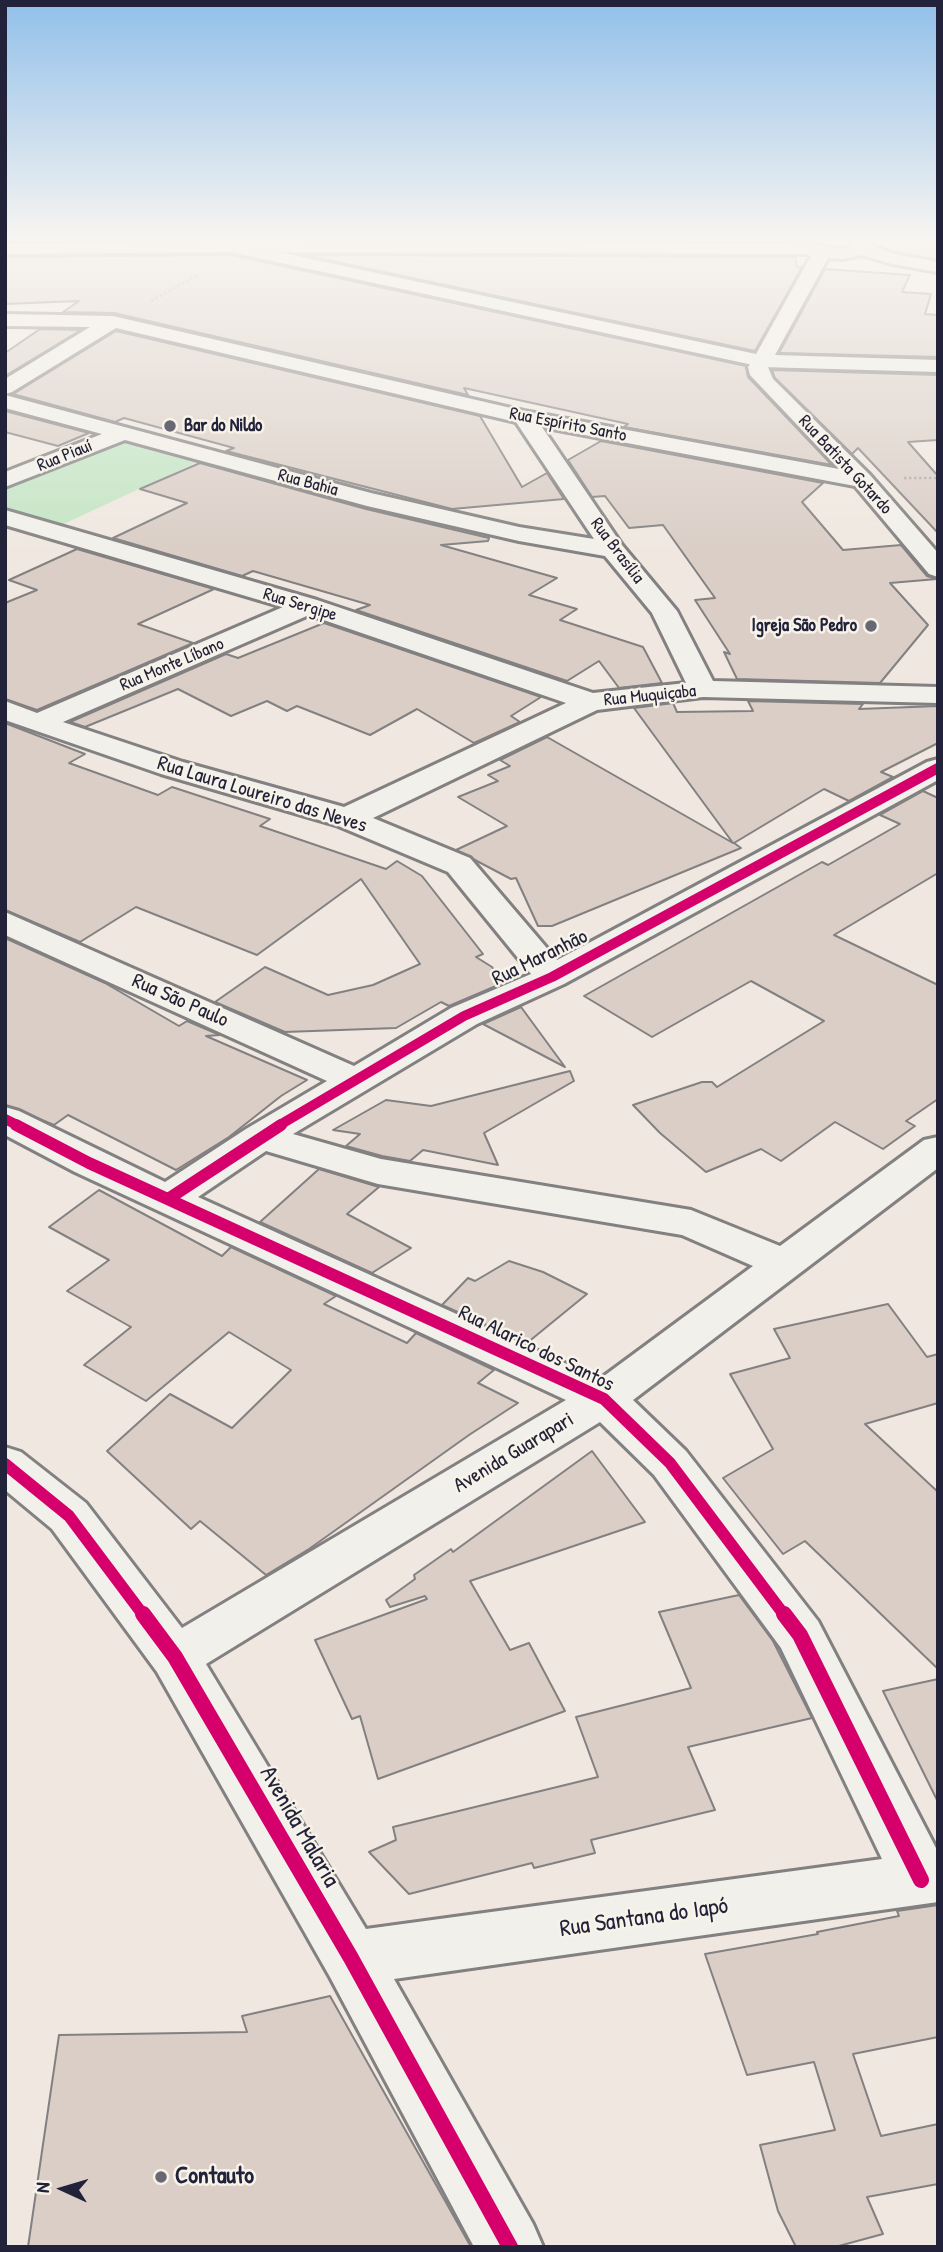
<!DOCTYPE html>
<meta charset="utf-8">
<style>
body{margin:0}
#map{position:relative;width:943px;height:2252px;overflow:hidden;background:#f0e8e0;font-family:"Patrick Hand",sans-serif}
canvas{display:block}
.frame{position:absolute;inset:0;border:7px solid #22223b;pointer-events:none}
.north{position:absolute;left:28px;top:2154px;width:70px;height:70px;-webkit-text-stroke:5px #f7f3e8;paint-order:stroke;rotate:274deg;font-size:19px;font-weight:700;line-height:28px;text-align:center;color:#22223b}
.north::after{content:'';display:block;margin:auto;width:24px;height:32px;background:#22223b;clip-path:polygon(50% 0,100% 100%,50% 72%,0 100%)}
</style>
<div id="map">
<canvas width="943" height="2252"></canvas>
<div class="frame"></div>
<div class="north">N</div>
</div>
<script>
const g = document.querySelector('canvas').getContext('2d');
g.lineJoin = 'round';
function fill(path, color) {
  g.fillStyle = color;
  g.fill(path, 'evenodd');
}
function poly(rows) {
  const path = new Path2D();
  for (const r of rows) {
    path.moveTo(r[0], r[1]);
    for (let i = 2; i < r.length; i += 2) path.lineTo(r[i], r[i + 1]);
  }
  return path;
}
function trace(path, color, width, dash) {
  g.strokeStyle = color;
  g.lineWidth = width;
  g.lineCap = dash ? 'butt' : 'round';
  g.setLineDash(dash || []);
  g.stroke(path);
}
function drawText(font, color, halo, rows, align = 'center') {
  g.font = font + ' "Patrick Hand",sans-serif';
  g.lineWidth = 5;
  g.setLineDash([]);
  g.textBaseline = 'middle';
  g.strokeStyle = halo;
  g.fillStyle = color;
  for (const [text, x, y, turn = 0] of rows) {
    g.save();
    g.translate(x, y);
    g.rotate((+turn || 0) * Math.PI / 180);
    g.textAlign = isNaN(turn) ? turn : align;
    if (halo) g.strokeText(text, 0, 0);
    g.fillText(text, 0, 0);
    g.restore();
  }
}
fill(poly([
 [891,245,938,247,938,262,901,256,892,251],
 [123,436,206,458,55,528,5,514,5,483]
]), '#c3e5c4');
const building = poly([
 [231,255,746,366,748,377,832,465,624,427,628,424,464,388,468,395,114,313,63,312,79,301,5,304,5,257,231,255],
 [304,255,795,257,797,267,802,267,755,351,304,255],
 [825,269,910,275,902,292,931,294,925,314,938,315,938,357,779,353,825,269],
 [40,329,81,330,5,376,5,353,40,329],
 [116,331,480,416,522,487,547,473,564,499,452,509,226,451,234,448,124,418,115,422,13,394,116,331],
 [772,370,938,375,938,440,908,442,938,476,938,533,858,448,852,454,775,378,772,370],
 [5,411,89,433,58,446,5,432,5,411],
 [601,441,823,483,802,502,843,550,901,545,927,576,937,579,890,583,928,625,880,683,737,679,724,652,730,654,695,600,715,598,663,525,629,528,605,496,592,497,568,460,601,441],
 [200,463,366,509,489,538,488,541,441,545,557,578,529,595,577,609,560,620,643,647,662,683,619,688,599,661,567,681,356,610,370,605,253,571,242,576,113,538,187,503,140,489,200,463],
 [77,549,214,589,138,624,193,643,37,710,5,699,5,603,37,590,9,580,77,549],
 [324,623,541,697,511,716,520,722,474,743,417,709,370,735,297,706,287,711,267,701,231,716,178,689,85,727,70,722,226,654,238,658,324,623],
 [748,701,863,704,859,709,938,706,938,743,881,772,893,777,849,801,824,789,734,843,741,848,552,926,538,926,516,878,511,879,456,850,507,826,458,797,498,781,488,775,510,766,500,760,547,737,733,843,634,708,673,703,677,712,753,711,748,701],
 [5,723,85,754,69,763,158,795,172,787,270,819,260,826,386,869,397,861,422,876,483,954,476,957,492,967,503,983,449,1006,441,1002,396,1028,285,1032,215,1002,265,967,328,995,373,985,420,964,361,879,257,955,136,907,80,942,5,910,5,723],
 [923,791,938,798,938,873,834,935,938,985,938,1099,906,1121,915,1126,883,1149,835,1122,781,1161,761,1149,706,1172,660,1133,633,1105,702,1082,712,1082,717,1087,824,1021,751,981,652,1037,584,996,822,862,828,865,900,824,880,815,923,791],
 [5,938,105,983,179,1026,187,1021,220,1035,206,1036,307,1080,281,1096,229,1137,176,1170,68,1115,54,1125,5,1105,5,938],
 [521,1007,565,1067,483,1024,521,1007],
 [570,1071,574,1081,484,1133,498,1165,423,1150,410,1161,382,1156,346,1146,360,1134,333,1130,386,1100,431,1106,570,1071],
 [319,1169,379,1187,347,1214,411,1248,372,1273,260,1222,319,1169],
 [99,1190,222,1256,231,1247,336,1296,324,1304,407,1343,416,1333,494,1370,478,1383,518,1403,469,1435,309,1549,266,1575,200,1521,191,1529,107,1451,170,1394,232,1428,291,1370,229,1332,146,1401,84,1365,131,1327,67,1291,109,1260,49,1227,99,1190],
 [509,1261,543,1272,587,1294,527,1343,442,1305,468,1278,475,1281,509,1261],
 [888,1304,927,1357,938,1354,938,1403,865,1424,938,1492,938,1669,805,1541,783,1554,723,1478,773,1449,730,1374,790,1358,774,1329,888,1304],
 [592,1451,645,1522,470,1581,510,1650,529,1643,565,1711,378,1779,360,1716,352,1719,315,1640,427,1599,425,1596,390,1607,386,1600,415,1579,414,1575,451,1549,453,1552,592,1451],
 [739,1595,773,1641,812,1718,688,1747,715,1810,591,1840,595,1853,534,1868,532,1863,409,1894,369,1852,396,1840,393,1827,598,1777,576,1717,691,1688,659,1612,739,1595],
 [938,1679,938,1802,883,1691,938,1679],
 [938,1905,938,2037,853,2054,881,2136,938,2124,938,2184,867,2197,883,2234,835,2247,796,2247,778,2211,760,2145,835,2130,814,2062,747,2075,705,1954,818,1934,817,1932,899,1916,897,1911,938,1905],
 [330,1996,471,2247,28,2247,59,2035,247,2032,242,2016,330,1996]
]);
fill(building, '#dacec6');
trace(building, '#838081', 2);
const street = poly([
 [197,241,804,244,813,249,804,254,231,252,200,245,197,241],
 [5,314,113,316,524,411,839,469,750,375,748,367,755,357,769,357,772,361,768,367,773,379,870,475,938,553,938,577,929,574,855,486,542,427,622,545,677,611,713,681,938,687,938,703,703,697,597,710,373,818,470,858,557,960,927,762,938,759,938,780,564,984,477,1024,293,1134,381,1159,691,1210,780,1246,924,1140,938,1137,938,1168,633,1400,686,1451,818,1621,938,1852,938,1902,394,1979,533,2224,543,2247,474,2247,330,1977,157,1672,52,1529,5,1490,5,1447,21,1452,86,1503,182,1628,566,1400,75,1172,5,1135,5,1107,19,1111,165,1182,246,1129,327,1081,5,935,5,912,354,1066,451,1008,531,974,448,872,336,825,161,774,5,720,5,701,37,713,283,607,5,525,5,510,317,600,593,693,686,683,652,613,605,556,519,541,367,506,125,440,5,487,5,472,102,434,5,408,5,395,371,493,519,527,594,539,516,422,116,328,12,392,5,394,5,379,90,327,5,326,5,314],
 [309,615,566,703,344,807,183,762,63,722,309,615],
 [266,1151,378,1184,682,1235,753,1266,600,1379,198,1197,266,1151],
 [600,1422,654,1475,781,1648,882,1859,366,1929,206,1664,600,1422]
]);
const secondary = poly([
 [793,241,842,249,855,246,851,241,872,241,873,246,895,254,938,262,938,272,892,264,862,255,842,259,828,258,775,355,938,360,938,372,762,367,231,252,5,254,5,244,231,242,756,354,811,256,793,249,790,245,793,241]
]);
trace(street, '#838081', 6);
trace(secondary, '#838081', 6);
trace(poly([
 [151,301,198,275],
 [904,478,938,478]
]), '#adabab', 2.5, [2.5, 2.5]);
fill(street, '#f2f0eb');
fill(secondary, '#f2f0eb');
trace(poly([
 [5,1119,19,1126],
 [278,1126,464,1016,552,977,938,768]
]), '#d6006c', 10);
trace(poly([
 [16,1125,89,1163,604,1399,670,1463,785,1616],
 [168,1199,281,1125],
 [5,1464,69,1516,144,1616]
]), '#d6006c', 12);
trace(poly([
 [143,1614,175,1657,351,1958,510,2247],
 [784,1614,800,1635,921,1880]
]), '#d6006c', 16);
const sky = g.createLinearGradient(0, 0, 0, 556);
sky.addColorStop(0, '#91c0ea');
sky.addColorStop(0.43, '#f8f5f1');
sky.addColorStop(1, '#f8f5f100');
g.fillStyle = sky;
g.fillRect(0, 0, 943, 556);
for (const [x, y, r, color] of [
 [170,426,7,"#6a6775"],
 [871,626,7,"#6a6775"],
 [161,2177,7,"#6a6775"]
]) {
  const dot = new Path2D();
  dot.arc(x, y, r, 0, 2 * Math.PI);
  g.fillStyle = color;
  g.fill(dot);
  trace(dot, '#f7f3e8', 2.5);
}
drawText('18px', '#22223b', '#f7f3e8', [
 ["Rua Espírito Santo",568,425,11],
 ["Rua Piauí",65,456,-22],
 ["Rua Batista Gotardo",845,465,47],
 ["Rua Bahia",308,483,15],
 ["Rua Brasília",617,551,53],
 ["Rua Sergipe",300,605,17],
 ["Rua Monte Líbano",172,665,-23],
 ["Rua Muquiçaba",650,696,-6]
]);
drawText('bold 18px', '#22223b', '#f7f3e8', [
 ["Bar do Nildo",184,426],
 ["Igreja São Pedro",857,626,"right"]
], 'left');
drawText('21px', '#22223b', '#f7f3e8', [
 ["Rua Laura Loureiro das Neves",262,795,17],
 ["Rua Maranhão",540,958,-26],
 ["Rua São Paulo",180,1001,24],
 ["Rua Alarico dos Santos",536,1349,26],
 ["Avenida Guarapari",514,1453,-31]
]);
drawText('24px', '#22223b', '#f7f3e8', [
 ["Avenida Malaria",299,1827,60],
 ["Rua Santana do Iapó",644,1918,-8]
]);
drawText('bold 24px', '#22223b', '#f7f3e8', [
 ["Contauto",175,2177]
], 'left');
</script>
